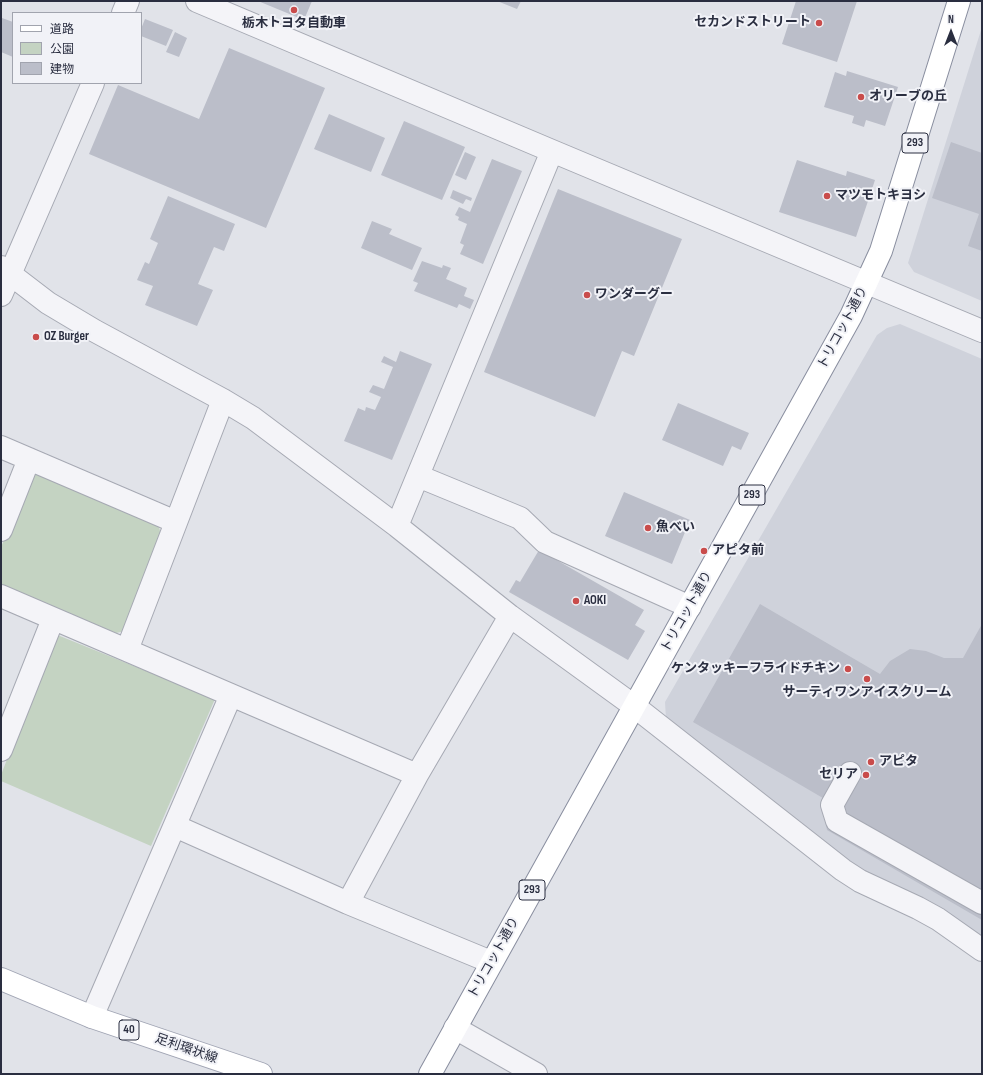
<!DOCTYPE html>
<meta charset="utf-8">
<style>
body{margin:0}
#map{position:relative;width:983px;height:1075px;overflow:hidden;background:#e1e3e9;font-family:"Sofia Sans Condensed","Noto Sans JP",sans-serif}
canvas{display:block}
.frame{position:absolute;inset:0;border:2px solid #2a2e40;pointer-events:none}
.legend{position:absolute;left:12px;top:12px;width:130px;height:72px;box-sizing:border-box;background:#f1f2f7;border:1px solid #a1a4ae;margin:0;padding:5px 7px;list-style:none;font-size:12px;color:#2a2e40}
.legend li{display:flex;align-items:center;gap:8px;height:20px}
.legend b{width:20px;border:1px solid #a1a4ae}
.north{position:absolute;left:931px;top:12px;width:40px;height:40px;-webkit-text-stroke:3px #f1f2f7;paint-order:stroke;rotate:0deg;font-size:11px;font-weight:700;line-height:16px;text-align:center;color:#2a2e40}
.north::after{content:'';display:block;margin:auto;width:14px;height:18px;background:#2a2e40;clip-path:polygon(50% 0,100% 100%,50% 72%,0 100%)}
</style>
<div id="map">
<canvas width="983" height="1075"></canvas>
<div class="frame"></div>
<ul class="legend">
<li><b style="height:5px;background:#fff"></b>道路</li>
<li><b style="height:11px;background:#c4d3c2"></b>公園</li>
<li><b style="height:11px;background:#bbbec9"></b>建物</li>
</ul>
<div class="north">N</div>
</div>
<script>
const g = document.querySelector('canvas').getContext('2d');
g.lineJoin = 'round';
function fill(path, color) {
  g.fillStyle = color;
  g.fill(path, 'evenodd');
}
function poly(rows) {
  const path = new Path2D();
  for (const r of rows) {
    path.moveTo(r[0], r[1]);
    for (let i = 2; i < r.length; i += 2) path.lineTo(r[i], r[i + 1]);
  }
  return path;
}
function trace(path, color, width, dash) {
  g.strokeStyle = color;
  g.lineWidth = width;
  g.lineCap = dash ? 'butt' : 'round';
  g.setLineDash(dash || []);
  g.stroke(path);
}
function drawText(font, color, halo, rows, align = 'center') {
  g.font = font + ' "Sofia Sans Condensed","Noto Sans JP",sans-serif';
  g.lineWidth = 4;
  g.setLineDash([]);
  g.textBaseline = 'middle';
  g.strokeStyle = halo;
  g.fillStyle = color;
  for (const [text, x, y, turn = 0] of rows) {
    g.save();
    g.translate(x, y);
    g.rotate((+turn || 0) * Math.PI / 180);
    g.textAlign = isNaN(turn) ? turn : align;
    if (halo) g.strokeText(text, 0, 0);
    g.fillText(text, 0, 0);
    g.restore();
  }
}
fill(poly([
 [982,27,982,301,914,272,908,263],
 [900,324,982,359,982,939,843,858,666,719,665,702,877,335,887,328]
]), '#cfd2db');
fill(poly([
 [33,473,157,521,161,534,125,631,116,633,1,585,1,547],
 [55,634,215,699,151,846,1,781,1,775]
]), '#c4d3c2');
fill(poly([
 [258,1,312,1,304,20],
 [497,1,521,1,517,9],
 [796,1,857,1,837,62,782,44],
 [2,18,13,22,13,57,1,52,1,20],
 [145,19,173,30,166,46,141,36,141,29],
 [175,32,187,38,179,57,166,52],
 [229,48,325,88,266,228,89,154,118,85,199,119],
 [847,71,898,87,885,126,866,120,864,127,852,123,854,116,824,107,835,72,846,76],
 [329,114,385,138,371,172,314,149],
 [404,121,465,147,442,200,381,175],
 [951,142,982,153,982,251,968,246,979,214,932,198],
 [465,152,476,157,466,180,455,175],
 [492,159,522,171,483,264,460,254,464,245,460,243,467,224,458,220,459,217,455,215,459,207,470,212],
 [797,160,846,176,847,171,875,180,856,237,779,212],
 [558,189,682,239,634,356,622,351,595,417,484,372],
 [453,190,472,198,471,201,466,199,463,204,450,198],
 [168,196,235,224,224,251,214,247,198,284,213,290,197,326,145,305,153,286,137,280,145,262,149,264,158,243,150,239],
 [372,221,392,229,389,234,422,248,412,270,361,248],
 [422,261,442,268,443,265,451,268,446,279,467,288,464,296,474,300,470,309,459,304,457,308,414,291,418,283,413,281],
 [400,351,432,364,392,460,344,441,358,408,365,411,366,407,375,410,381,397,369,392,373,385,384,389,393,367,381,362,384,356,396,362],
 [678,403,749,433,741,450,732,446,723,466,662,440],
 [624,492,690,520,672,564,605,536],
 [539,550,644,610,635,625,645,631,628,660,509,592,516,580,520,582],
 [760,604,880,674,890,661,910,649,926,651,944,658,963,658,982,624,982,920,827,830,824,814,828,801,693,722]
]), '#bbbec9');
const minor = poly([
 [197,1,552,151,982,331],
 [123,13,128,1],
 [1,267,48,303,95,331,223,400,253,418,397,526,510,616,634,706,843,870,860,881,918,908,938,919,982,950],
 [1,295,93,83],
 [1,447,176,522],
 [418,476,520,518,545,542,690,607],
 [397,526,552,151],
 [1,530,29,459],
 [1,596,417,775],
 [127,650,223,400],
 [1,750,53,619],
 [850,773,832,805,837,821,982,903],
 [175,826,348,903,491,962],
 [348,903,417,775,510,616],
 [92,1017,231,695],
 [455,1028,536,1074]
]);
const major = poly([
 [1,979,92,1017,261,1074]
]);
const highway = poly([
 [430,1074,851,316,881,251,959,1]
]);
trace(minor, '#a6a9b3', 24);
trace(major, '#a1a5b4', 24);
trace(highway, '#898e9f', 24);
trace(minor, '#f4f4f8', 22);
trace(major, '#fff', 22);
trace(highway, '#fff', 22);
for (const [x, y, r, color] of [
 [294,10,4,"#c94c4b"],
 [819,23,4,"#c94c4b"],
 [861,97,4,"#c94c4b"],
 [827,196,4,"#c94c4b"],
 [587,295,4,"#c94c4b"],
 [36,337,4,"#c94c4b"],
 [648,528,4,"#c94c4b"],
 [704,551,4,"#c94c4b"],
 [576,601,4,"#c94c4b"],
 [848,669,4,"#c94c4b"],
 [867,679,4,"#c94c4b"],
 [871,762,4,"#c94c4b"],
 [866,775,4,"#c94c4b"]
]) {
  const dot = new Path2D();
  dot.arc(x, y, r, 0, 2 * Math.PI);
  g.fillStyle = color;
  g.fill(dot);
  trace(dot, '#f1f2f7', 1.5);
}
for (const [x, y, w] of [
 [915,143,26],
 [752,495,26],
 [532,890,26],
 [129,1030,20]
]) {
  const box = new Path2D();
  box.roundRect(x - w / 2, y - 10, w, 20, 3);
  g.fillStyle = '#f1f2f7';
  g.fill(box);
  trace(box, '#2a2e40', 1);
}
drawText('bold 12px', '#2a2e40', null, [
 ["293",915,143],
 ["293",752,495],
 ["293",532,890],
 ["40",129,1030]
]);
drawText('bold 13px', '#2a2e40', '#f1f2f7', [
 ["セカンドストリート",811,23,"right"],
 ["栃木トヨタ自動車",294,24,"center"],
 ["オリーブの丘",869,97],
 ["マツモトキヨシ",835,196],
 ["ワンダーグー",595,295],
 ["OZ Burger",44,337],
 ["魚べい",656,528],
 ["アピタ前",712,551],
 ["AOKI",584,601],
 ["ケンタッキーフライドチキン",840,669,"right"],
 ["サーティワンアイスクリーム",867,693,"center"],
 ["アピタ",879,762],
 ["セリア",858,775,"right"]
], 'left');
drawText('13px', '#2a2e40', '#f1f2f7', [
 ["トリコット通り",843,328,-62],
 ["トリコット通り",687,612,-61],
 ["トリコット通り",494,958,-61],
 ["足利環状線",186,1049,19]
]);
</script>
